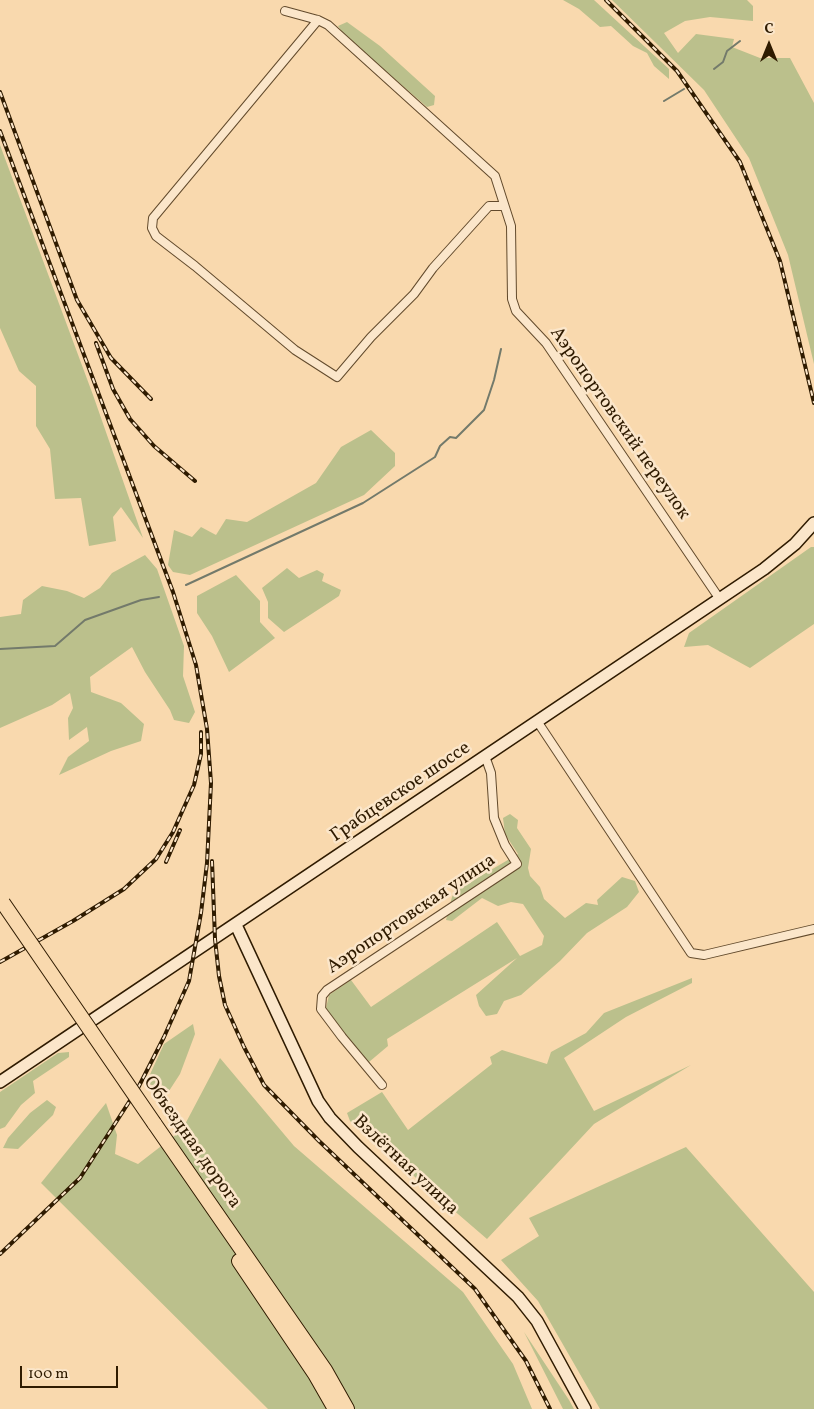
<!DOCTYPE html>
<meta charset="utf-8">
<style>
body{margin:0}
#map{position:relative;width:814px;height:1409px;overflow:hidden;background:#f9d9ae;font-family:Vollkorn,serif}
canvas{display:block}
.north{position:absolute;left:744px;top:20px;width:50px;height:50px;-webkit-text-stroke:4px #fbe6ca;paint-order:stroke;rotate:0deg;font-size:14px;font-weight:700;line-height:20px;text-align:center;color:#2f1b00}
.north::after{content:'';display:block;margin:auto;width:18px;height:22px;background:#2f1b00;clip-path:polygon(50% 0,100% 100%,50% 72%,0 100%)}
.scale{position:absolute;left:20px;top:1366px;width:98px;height:22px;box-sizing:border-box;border:2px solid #2f1b00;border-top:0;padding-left:6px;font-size:15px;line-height:18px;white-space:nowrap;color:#2f1b00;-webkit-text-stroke:4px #fbe6ca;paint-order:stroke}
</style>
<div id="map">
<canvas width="814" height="1409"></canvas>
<div class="north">С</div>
<div class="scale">100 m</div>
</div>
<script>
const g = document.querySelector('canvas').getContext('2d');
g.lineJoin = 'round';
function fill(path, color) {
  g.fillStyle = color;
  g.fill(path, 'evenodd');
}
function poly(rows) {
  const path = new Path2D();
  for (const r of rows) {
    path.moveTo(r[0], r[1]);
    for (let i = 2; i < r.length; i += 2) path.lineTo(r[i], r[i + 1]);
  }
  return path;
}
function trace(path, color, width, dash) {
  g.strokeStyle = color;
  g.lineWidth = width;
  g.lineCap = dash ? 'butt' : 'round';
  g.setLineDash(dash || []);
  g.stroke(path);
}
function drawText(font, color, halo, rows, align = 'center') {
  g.font = font + ' Vollkorn,serif';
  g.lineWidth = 5;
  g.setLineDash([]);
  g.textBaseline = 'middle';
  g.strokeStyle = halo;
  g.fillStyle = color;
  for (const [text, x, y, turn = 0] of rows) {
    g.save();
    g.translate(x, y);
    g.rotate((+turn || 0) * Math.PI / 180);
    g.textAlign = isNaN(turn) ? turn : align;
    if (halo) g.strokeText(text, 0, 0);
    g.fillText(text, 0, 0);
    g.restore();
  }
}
fill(poly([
 [563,0,594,0,669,69,669,79,654,66,647,53,633,46,611,26,600,27,579,9],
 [612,0,747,0,753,6,753,21,710,17,685,21,664,33,678,53,696,34,734,39,732,47,760,58,790,58,814,103,814,364,788,255,749,158,704,90],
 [347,22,380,46,435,96,434,105,427,107,345,36,338,26],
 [0,145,93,395,143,538,121,507,113,517,116,541,89,546,81,498,55,499,50,449,36,426,36,386,19,371,0,328],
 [371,430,395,453,395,466,364,495,190,575,173,572,168,565,174,530,192,537,201,527,216,535,226,519,247,522,316,483,341,447],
 [811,547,814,547,814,624,750,668,708,645,684,647,689,633],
 [145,555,157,569,184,646,183,676,195,712,189,723,174,720,170,710,145,672,132,647,90,677,91,692,121,703,144,724,141,741,111,751,59,775,68,757,89,741,87,727,69,740,68,718,73,708,70,693,52,705,0,728,0,617,21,614,23,600,42,586,67,591,84,598,100,588,112,573],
 [287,568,299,578,317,570,324,574,322,581,341,590,339,596,284,632,268,618,268,602,262,588],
 [236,575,260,601,260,622,275,638,229,672,212,636,197,613,197,596],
 [510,814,518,820,517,828,531,849,528,868,530,876,540,887,544,899,565,918,586,903,598,905,597,900,622,877,635,881,639,892,627,907,587,933,560,961,521,995,504,1001,497,1014,486,1016,479,1006,476,995,517,958,387,1039,388,1046,369,1062,365,1061,345,1037,326,1008,329,995,351,980,371,1007,497,922,520,956,542,945,544,936,523,904,511,902,498,906,482,898,452,921,446,920,452,897,460,881,470,873,479,877,518,854,505,834,503,818],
 [692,978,692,983,626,1017,564,1058,594,1111,691,1065,594,1124,487,1239,350,1121,347,1113,382,1092,408,1130,492,1064,490,1057,502,1050,547,1064,551,1052,586,1033,604,1013],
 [193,1024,195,1034,180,1074,169,1091,146,1083,164,1044],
 [69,1052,69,1057,33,1081,35,1093,21,1105,5,1127,0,1129,0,1092,58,1053],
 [220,1058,294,1146,463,1292,513,1364,532,1409,268,1409,41,1183,106,1103,117,1135,115,1154,138,1164,182,1130],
 [47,1100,56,1107,53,1115,18,1149,3,1148,8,1138,30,1113],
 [686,1147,814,1292,814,1409,600,1409,538,1301,501,1260,539,1236,529,1218],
 [524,1332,569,1400,574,1409,563,1409]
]), '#bbc08c');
trace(poly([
 [714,69,723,62,727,51,740,41],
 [664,101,684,89],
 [186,585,363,503,435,457,440,446,450,437,456,438,484,410,494,380,501,349],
 [0,649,55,646,85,620,141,600,159,597]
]), '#737a6b', 2);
const street = poly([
 [285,11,318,20,328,25,495,176,511,226,512,299,516,311,546,343,719,598],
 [318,20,153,218,152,228,156,236,195,266,295,350,337,377,371,337,414,294,433,268,489,206,504,206],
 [537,721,691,953,704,955,814,929],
 [382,1085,342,1037,321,1009,322,996,327,990,517,864,505,845,494,818,491,773,485,756]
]);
const secondary = poly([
 [236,925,318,1101,330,1118,358,1147,518,1297,537,1321,585,1409],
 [0,1082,764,569,795,544,814,523]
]);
const highway = poly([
 [154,1123,325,1370,347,1409],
 [239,1261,315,1374,335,1409]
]);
trace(street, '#624a2c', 10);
trace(secondary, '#2f1b00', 14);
trace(highway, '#2f1b00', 16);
trace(street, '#fbe6ca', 8);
trace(secondary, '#fbe6ca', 11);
trace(highway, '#f9d9ae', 14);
const rail = poly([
 [606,0,677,71,740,162,780,261,814,403],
 [0,92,77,300,111,358,151,399],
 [0,131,173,592,196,665,207,729,211,783,207,863,201,913,189,981,164,1037,138,1088,80,1178,0,1254],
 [96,343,113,389,130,419,154,446,195,481],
 [212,861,215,939,219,976,225,1005,244,1047,264,1085,319,1141,475,1289,526,1361,550,1409],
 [166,862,180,830],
 [0,962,73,921,124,889,156,859,173,832,194,785,201,754,201,732]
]);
trace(rail, '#2f1b00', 4);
trace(rail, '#fbe6ca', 2, [5.5]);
const highwayBridge = poly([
 [3,903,154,1123]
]);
trace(highwayBridge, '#2f1b00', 16, []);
trace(highwayBridge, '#f9d9ae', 14);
drawText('19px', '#2f1b00', '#fbe6ca', [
 ["Аэропортовский переулок",619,424,55],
 ["Грабцевское шоссе",401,793,-34],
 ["Аэропортовская улица",412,915,-34],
 ["Объездная дорога",191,1143,55],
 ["Взлётная улица",405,1166,43]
]);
</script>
